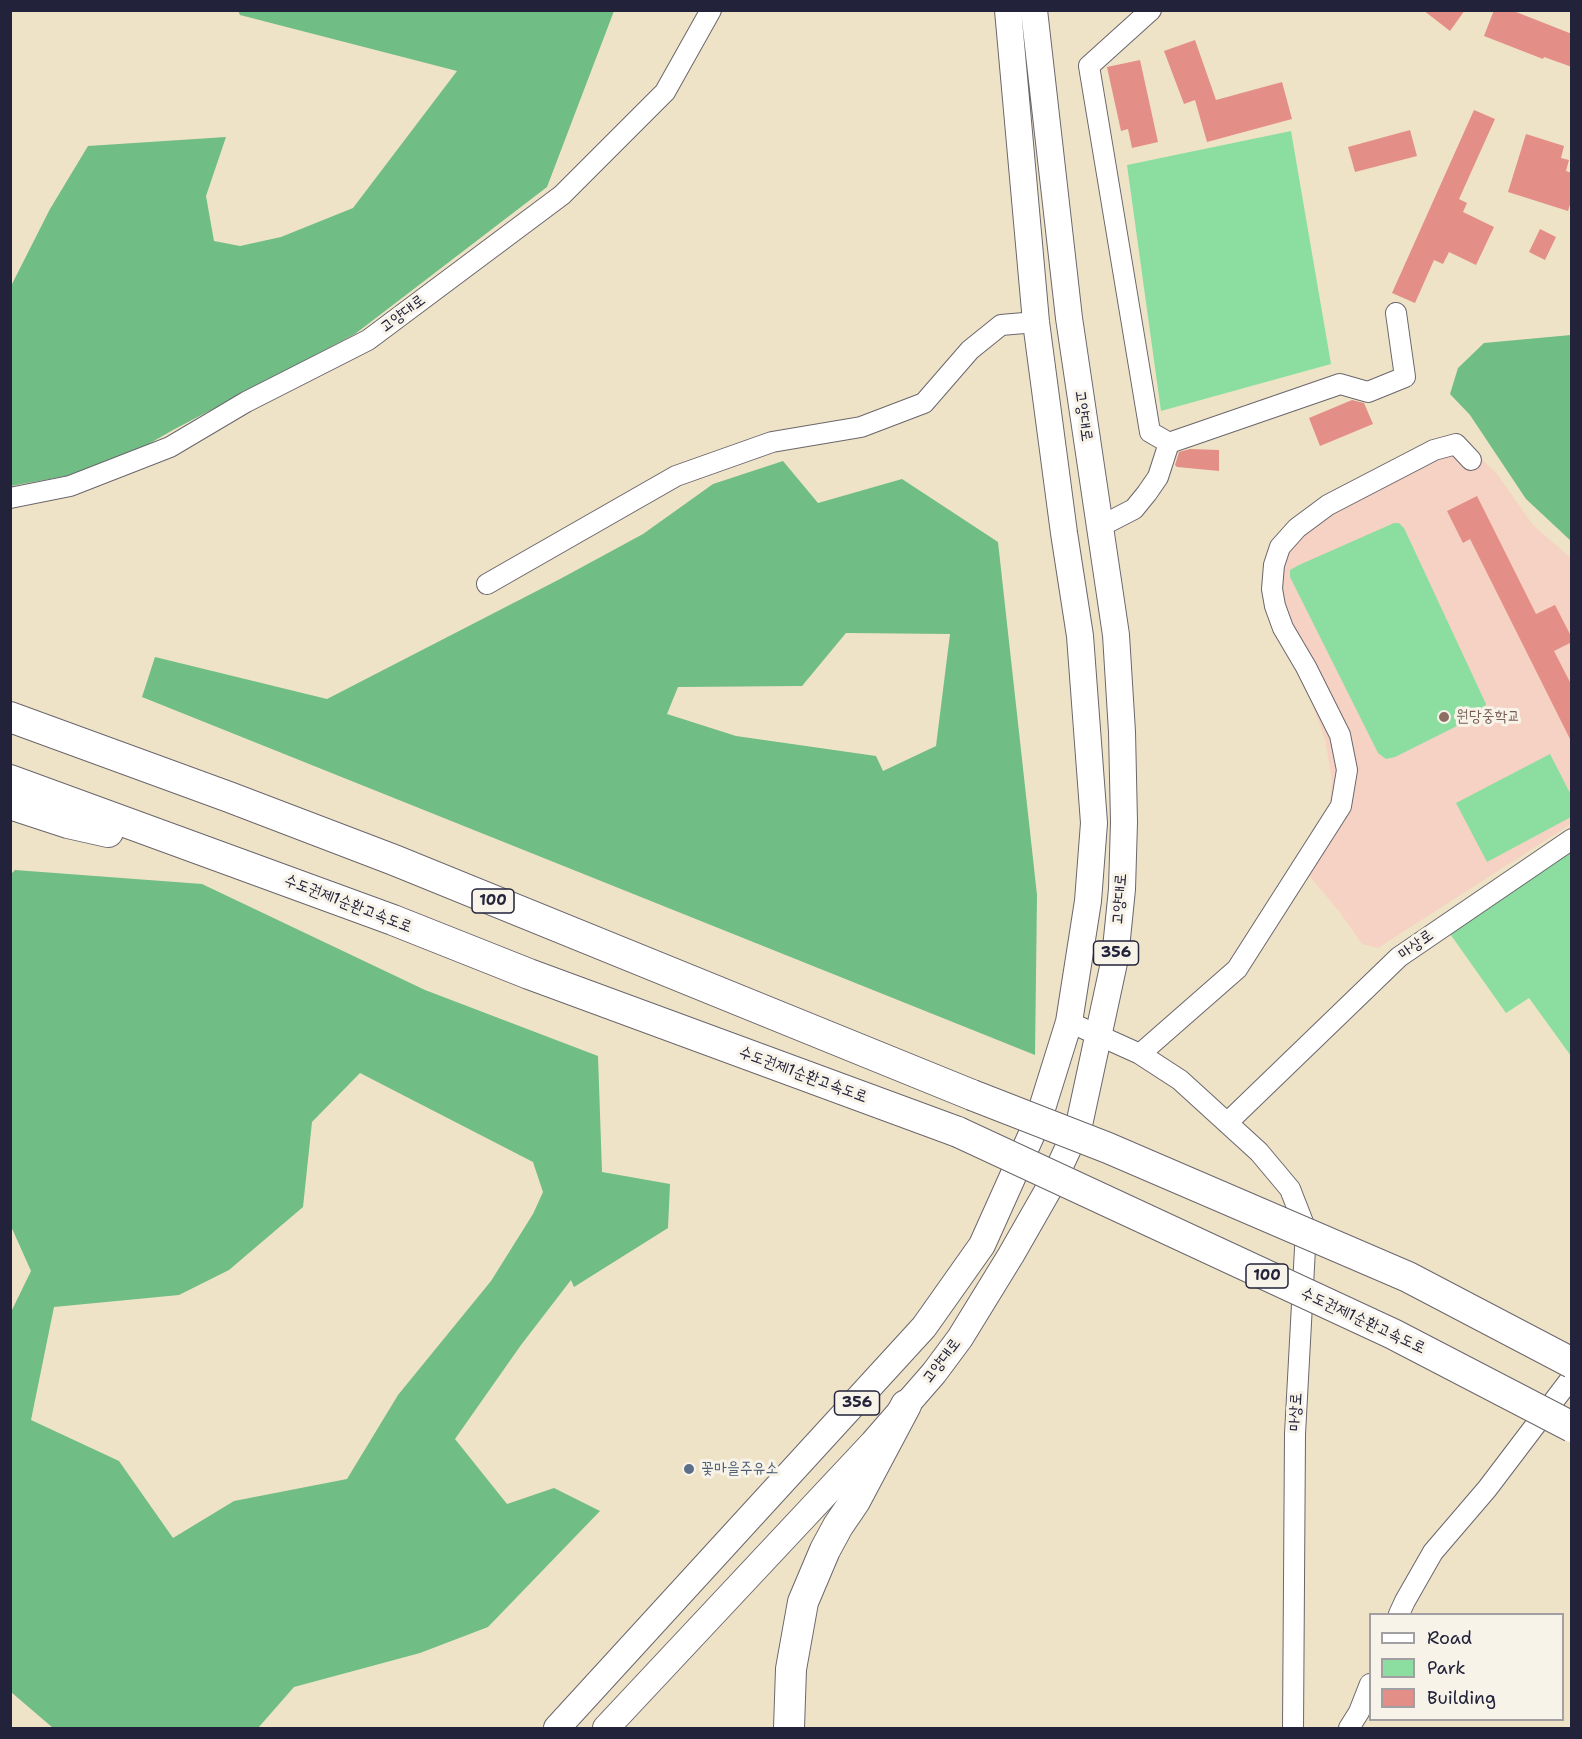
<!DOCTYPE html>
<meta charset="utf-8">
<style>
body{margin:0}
#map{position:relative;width:1582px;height:1739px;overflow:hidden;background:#efe3c7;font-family:"Shantell Sans",sans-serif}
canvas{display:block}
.frame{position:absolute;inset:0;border:12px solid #22223b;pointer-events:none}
.legend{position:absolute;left:1369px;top:1613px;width:195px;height:108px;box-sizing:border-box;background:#f7f3e8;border:2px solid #a29fa3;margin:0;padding:8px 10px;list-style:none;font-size:18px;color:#22223b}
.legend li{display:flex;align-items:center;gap:12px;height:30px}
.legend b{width:30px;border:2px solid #a29fa3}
</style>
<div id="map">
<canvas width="1582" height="1739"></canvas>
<div class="frame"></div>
<ul class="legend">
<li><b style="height:8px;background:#fff"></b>Road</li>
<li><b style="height:16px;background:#8bdea0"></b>Park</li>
<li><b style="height:16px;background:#e38e86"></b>Building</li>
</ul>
</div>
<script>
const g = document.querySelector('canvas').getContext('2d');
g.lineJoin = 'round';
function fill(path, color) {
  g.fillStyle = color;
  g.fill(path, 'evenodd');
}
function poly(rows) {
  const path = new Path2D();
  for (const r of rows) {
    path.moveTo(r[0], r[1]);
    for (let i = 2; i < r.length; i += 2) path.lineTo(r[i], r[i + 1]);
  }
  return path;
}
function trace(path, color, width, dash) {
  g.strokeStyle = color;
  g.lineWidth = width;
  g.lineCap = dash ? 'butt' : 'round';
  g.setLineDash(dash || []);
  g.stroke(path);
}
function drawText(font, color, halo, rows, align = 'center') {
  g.font = font + ' "Shantell Sans","Poor Story",sans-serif';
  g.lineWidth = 6;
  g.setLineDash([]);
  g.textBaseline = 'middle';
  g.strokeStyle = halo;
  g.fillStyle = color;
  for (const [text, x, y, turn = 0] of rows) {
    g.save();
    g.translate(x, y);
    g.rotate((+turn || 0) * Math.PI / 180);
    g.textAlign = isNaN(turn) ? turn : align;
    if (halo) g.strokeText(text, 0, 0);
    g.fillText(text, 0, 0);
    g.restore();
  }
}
fill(poly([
 [1471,448,1497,474,1533,525,1571,558,1571,824,1378,948,1362,944,1338,910,1302,867,1327,827,1332,781,1325,739,1309,695,1268,612,1291,528,1444,451]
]), '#f6d2c4');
fill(poly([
 [1291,131,1331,364,1161,411,1127,165],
 [1394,523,1399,523,1404,528,1486,704,1483,712,1475,717,1395,757,1386,759,1378,753,1290,577,1290,570,1299,565],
 [1550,754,1571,795,1571,817,1487,862,1456,803],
 [1571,851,1571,1056,1529,998,1506,1013,1448,931]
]), '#8bdea0');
fill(poly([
 [238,11,614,11,547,187,355,334,173,430,105,469,11,486,10,288,50,209,88,146,226,137,206,196,214,241,240,246,281,237,353,208,457,71,240,15],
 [1571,335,1572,335,1571,541,1526,499,1470,415,1450,394,1458,368,1484,343],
 [783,461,818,503,902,479,998,542,1037,895,1035,1055,142,697,155,657,327,699,560,579,643,534,713,484],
 [846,633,950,634,936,746,883,771,876,756,736,736,667,714,678,687,802,686],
 [15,870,202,884,425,990,598,1056,602,1172,670,1184,668,1228,574,1287,571,1280,521,1345,455,1439,507,1504,554,1488,600,1511,488,1627,420,1653,294,1687,258,1728,53,1728,11,1692,11,1312,31,1271,10,1224,10,875],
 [360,1073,533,1162,543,1192,533,1214,491,1281,398,1395,347,1479,234,1501,173,1538,119,1461,31,1420,54,1307,179,1295,229,1270,303,1207,312,1122]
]), '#70bd86');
fill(poly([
 [1423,10,1465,10,1450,31],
 [1494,10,1511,10,1572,34,1572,67,1544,57,1543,59,1484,36],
 [1195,40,1216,100,1282,82,1292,119,1207,142,1195,100,1184,104,1164,51],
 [1140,60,1158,142,1132,148,1128,129,1121,131,1107,67],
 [1474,110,1495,119,1459,199,1467,203,1463,212,1494,227,1476,265,1449,252,1443,264,1434,260,1415,303,1392,293],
 [1410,130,1417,156,1355,172,1348,147],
 [1526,134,1564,146,1561,158,1569,160,1566,171,1572,173,1572,198,1568,211,1508,192],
 [1540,229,1556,237,1545,260,1529,252],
 [1352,400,1364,403,1373,424,1320,446,1309,418],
 [1190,449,1219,450,1219,471,1177,467,1175,465,1179,452],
 [1477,496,1536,614,1555,605,1572,638,1572,642,1554,651,1572,686,1572,743,1470,539,1463,543,1447,511]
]), '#e38e86');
const minor = poly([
 [1151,10,1089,66,1150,432,1169,443,1340,384,1368,392,1405,377,1396,313],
 [10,498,70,486,170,447,246,402,368,340,562,195,665,92,711,10],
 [1100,533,1103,525,1134,509,1147,493,1158,477,1169,443],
 [487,584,676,476,772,442,861,427,924,403,970,350,1001,325,1036,322],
 [1069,1022,1140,1054,1180,1080,1259,1152,1290,1189,1306,1230,1295,1434,1293,1728],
 [1140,1054,1237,969,1341,806,1347,770,1340,735,1306,667,1283,628,1275,606,1272,589,1274,565,1280,547,1297,528,1328,505,1434,450,1456,444,1471,460],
 [1227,1123,1399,957,1572,839],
 [1399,1614,1405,1601,1433,1552,1487,1489,1572,1377],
 [1349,1728,1359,1712,1370,1684]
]);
const major = poly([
 [557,1728,924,1327,982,1245,1039,1118,1069,1022,1088,901,1094,823,1080,636,1064,533,1036,322,1008,10],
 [606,1728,873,1443,934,1373,960,1338,1011,1255,1051,1185,1079,1125,1115,958,1122,889,1124,822,1122,732,1116,635,1069,318,1034,10]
]);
const highway = poly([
 [10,717,229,797,394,860,972,1095],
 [10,780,393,920,529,974,958,1132],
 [10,804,68,823,108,832],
 [789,1728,791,1669,803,1602,825,1550,838,1526,855,1501,906,1405]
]);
trace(minor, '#6a666c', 22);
trace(major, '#6a666c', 28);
trace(highway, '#6a666c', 32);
trace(minor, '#fff', 20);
trace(major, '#fff', 26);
trace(highway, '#fff', 30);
const highwayBridge = poly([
 [972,1095,1108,1148,1408,1277,1572,1363],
 [958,1132,1393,1334,1572,1427]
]);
trace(highwayBridge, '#6a666c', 32, []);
trace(highwayBridge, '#fff', 30);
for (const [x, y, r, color] of [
 [1444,717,6,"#8d6e63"],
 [689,1469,6,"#5c6f8a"]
]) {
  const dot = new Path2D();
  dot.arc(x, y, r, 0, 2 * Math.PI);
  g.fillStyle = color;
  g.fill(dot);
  trace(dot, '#f7f3e8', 2);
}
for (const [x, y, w] of [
 [493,901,42],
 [1116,953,45],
 [1267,1276,42],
 [857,1403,45]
]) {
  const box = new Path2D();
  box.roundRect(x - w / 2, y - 12, w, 24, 4.5);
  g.fillStyle = '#f7f3e8';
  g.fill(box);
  trace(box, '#22223b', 1.5);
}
drawText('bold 15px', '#22223b', null, [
 ["100",493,901],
 ["356",1116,953],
 ["100",1267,1276],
 ["356",857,1403]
]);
drawText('16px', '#22223b', '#f7f3e8', [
 ["고양대로",403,314,-37],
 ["고양대로",1083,416,82],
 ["고양대로",1120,899,-86],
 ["수도권제1순환고속도로",348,904,21],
 ["마상로",1416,945,-36],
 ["수도권제1순환고속도로",803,1075,20],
 ["수도권제1순환고속도로",1363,1321,25],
 ["고양대로",942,1361,-53],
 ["마상로",1296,1412,-87]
]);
drawText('16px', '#785e54', '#f7f3e8', [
 ["원당중학교",1456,717]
], 'left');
drawText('16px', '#4e5e75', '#f7f3e8', [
 ["꽃마을주유소",701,1469]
], 'left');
</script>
